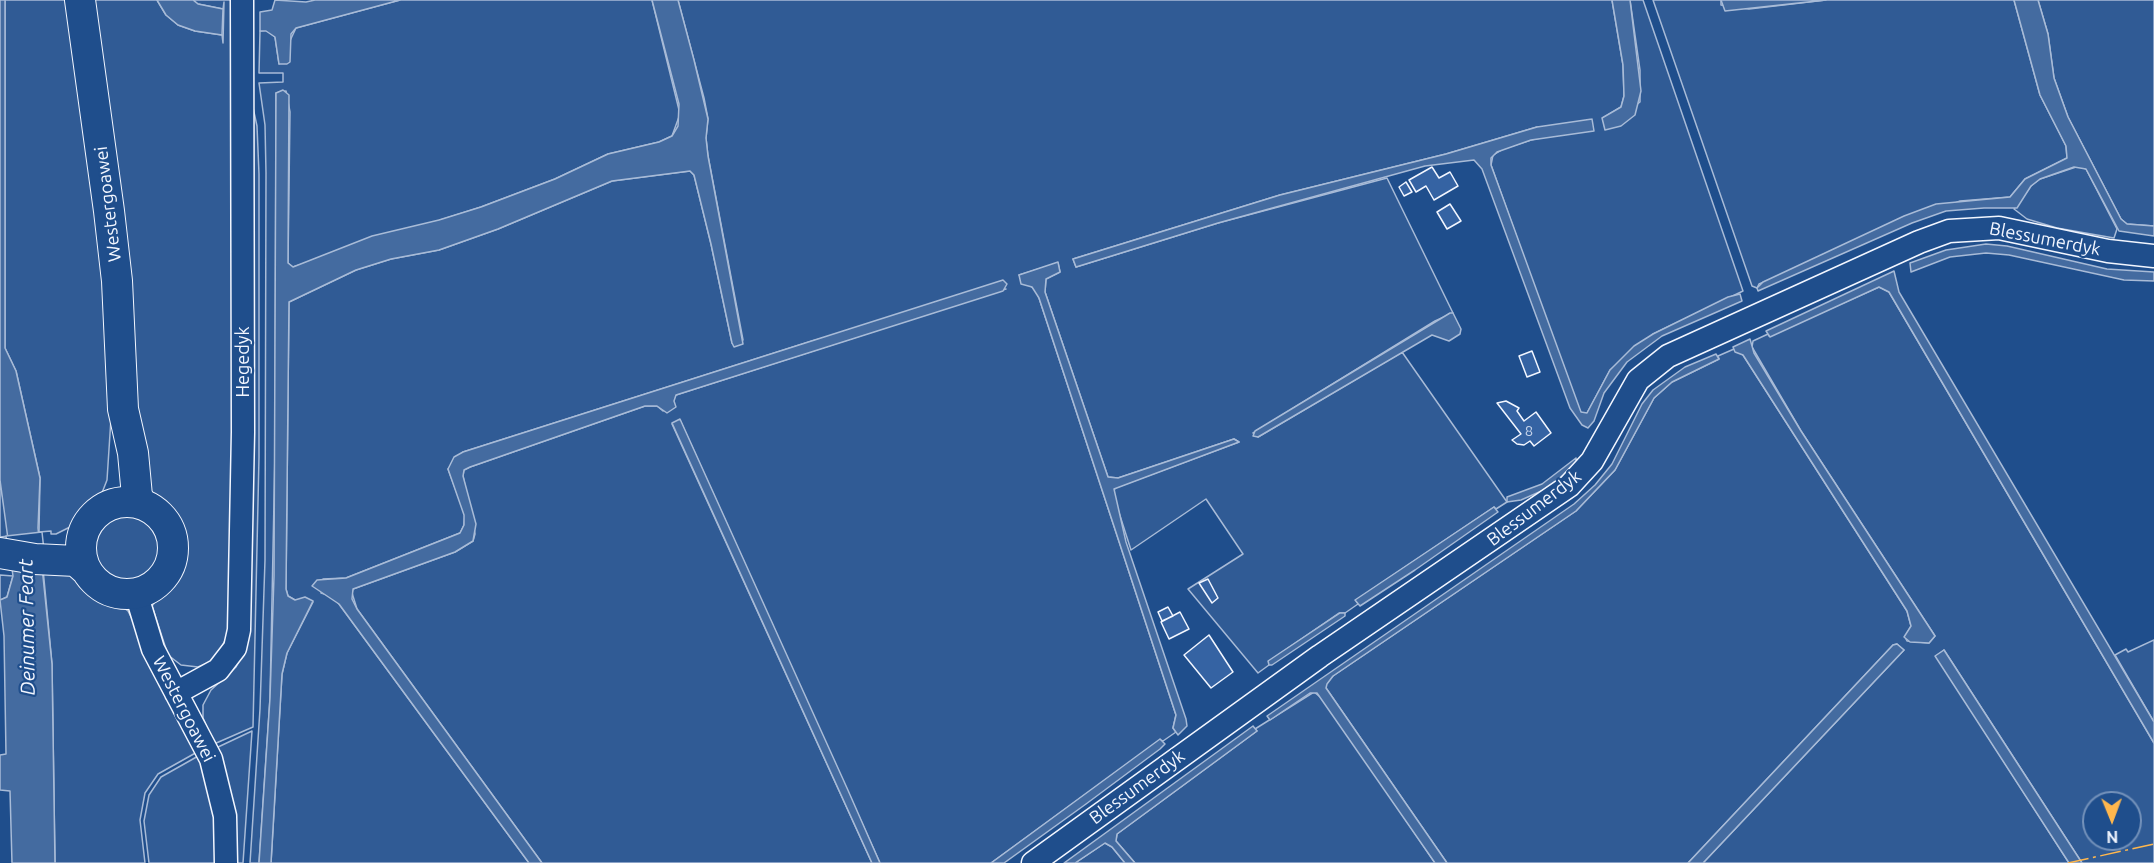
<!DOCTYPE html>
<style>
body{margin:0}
#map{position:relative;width:2154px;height:863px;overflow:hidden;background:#1f4e8c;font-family:Ubuntu,sans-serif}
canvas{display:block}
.north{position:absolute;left:2082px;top:791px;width:60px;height:60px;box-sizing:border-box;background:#1f4e8c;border:2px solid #7391ba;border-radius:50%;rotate:179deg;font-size:16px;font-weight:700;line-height:24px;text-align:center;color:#f2f6ff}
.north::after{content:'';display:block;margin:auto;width:21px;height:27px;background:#ffb74d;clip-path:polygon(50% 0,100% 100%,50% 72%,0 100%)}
</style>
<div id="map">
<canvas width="2154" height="863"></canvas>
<div class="north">N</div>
</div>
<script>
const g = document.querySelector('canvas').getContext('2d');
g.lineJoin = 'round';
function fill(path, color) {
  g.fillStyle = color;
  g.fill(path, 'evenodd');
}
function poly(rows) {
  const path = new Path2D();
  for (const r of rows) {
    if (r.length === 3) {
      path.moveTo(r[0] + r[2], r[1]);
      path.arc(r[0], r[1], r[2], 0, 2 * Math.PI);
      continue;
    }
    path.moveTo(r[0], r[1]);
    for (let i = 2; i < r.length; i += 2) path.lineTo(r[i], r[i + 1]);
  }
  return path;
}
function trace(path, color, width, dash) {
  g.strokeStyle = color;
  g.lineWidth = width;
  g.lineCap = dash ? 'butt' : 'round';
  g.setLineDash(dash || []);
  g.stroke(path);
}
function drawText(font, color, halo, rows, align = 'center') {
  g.font = font + ' Ubuntu,sans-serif';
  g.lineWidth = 4.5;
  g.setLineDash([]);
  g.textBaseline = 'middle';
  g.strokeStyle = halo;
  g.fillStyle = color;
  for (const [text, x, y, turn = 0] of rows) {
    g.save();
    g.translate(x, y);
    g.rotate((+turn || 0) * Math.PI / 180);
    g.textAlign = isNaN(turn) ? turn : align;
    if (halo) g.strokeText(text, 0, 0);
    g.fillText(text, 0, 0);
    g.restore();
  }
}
const green = poly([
 [5,0,68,0,98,216,112,403,107,480,100,498,74,525,56,534,51,534,51,531,39,532,40,478,16,371,5,348,5,0],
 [92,0,157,0,166,15,178,25,195,31,222,35,223,43,224,2,223,9,198,4,193,0,233,0,232,610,227,636,220,651,210,662,198,667,181,665,168,655,152,606,178,570,182,543,173,517,156,502,145,485,92,0],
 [400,0,652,0,680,114,672,136,659,142,608,154,555,179,481,207,293,267,288,263,290,112,286,91,276,93,275,451,270,698,259,863,250,863,260,709,265,560,266,173,265,125,259,83,283,82,283,73,259,73,260,31,266,30,275,37,279,64,296,28,400,0],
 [678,0,1612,0,1623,65,1624,96,1621,107,1603,118,1605,129,1640,102,1640,70,1630,0,1643,0,1743,291,1653,334,1610,370,1587,413,1582,414,1577,406,1491,165,1493,155,1503,149,1531,140,1570,132,1537,127,1446,154,1280,195,1073,259,1076,267,1218,223,1387,178,1453,313,1435,321,1253,433,1258,437,1402,352,1507,502,1496,509,1494,507,1356,600,1358,604,1345,613,1339,613,1269,661,1269,665,1258,673,1188,589,1243,554,1206,499,1131,550,1113,494,1115,488,1239,442,1234,439,1118,478,1108,477,1045,292,1046,279,1060,272,1058,263,1019,275,1036,291,1039,298,1176,715,1173,728,1176,732,1163,741,1160,740,991,863,880,863,680,420,672,424,872,863,542,863,357,609,352,593,353,589,455,552,473,541,475,534,463,476,464,470,470,467,645,406,657,406,663,411,676,395,1006,289,812,341,463,452,448,469,465,515,464,525,460,533,346,578,323,579,321,593,331,596,339,604,529,863,271,863,282,674,287,653,313,602,295,600,288,596,286,589,289,302,356,270,391,259,439,250,498,229,612,181,690,171,694,175,711,244,732,343,743,340,708,156,706,138,708,119,704,98,678,0],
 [1653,0,1721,0,1721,5,1749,9,1826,0,2014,0,2040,95,2066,146,2067,158,2025,179,2010,197,1960,201,1759,284,1757,288,1752,286,1653,0],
 [2038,0,2154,0,2154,226,2127,224,2121,219,2068,117,2054,78,2048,34,2038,0],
 [252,103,257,126,259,174,259,457,253,727,214,744,203,718,203,705,211,690,236,667,247,645,252,103],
 [2079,166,2086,169,2117,229,2114,238,2057,228,2027,219,2014,209,2031,186,2040,179,2079,166],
 [1879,287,1889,292,2154,743,2154,863,2082,863,1944,650,1936,656,2069,863,1703,863,1904,650,1897,644,1893,645,1688,863,1447,863,1326,688,1326,684,1333,676,1576,511,1615,470,1654,398,1672,382,1719,359,1718,356,1734,349,1743,355,1907,611,1911,626,1905,637,1907,641,1929,643,1935,636,1801,431,1752,347,1753,341,1768,334,1769,336,1879,287],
 [2094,803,2130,803,2130,839,2094,839,2094,803],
 [0,480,9,536,0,537,0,480],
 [127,548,32],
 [43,569,58,569,78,578,92,592,117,603,128,611,199,751,158,774,145,793,140,820,145,863,55,863,52,664,43,569],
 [0,575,13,576,7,597,0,600,0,575],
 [2154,640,2154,722,2115,655,2126,649,2128,652,2154,640],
 [1314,692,1324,700,1435,863,1135,863,1116,841,1117,834,1257,731,1255,729,1314,692],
 [252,731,243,863,235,863,216,748,252,731],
 [200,755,212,792,217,863,149,863,144,821,149,795,161,777,200,755],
 [1105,843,1112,847,1125,863,1075,863,1105,843]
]);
fill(green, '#305b95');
trace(green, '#a8bbd7', 1.5);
const water = poly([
 [0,0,5,0,5,348,16,371,40,478,38,528,52,664,55,863,12,863,10,791,0,790,0,755,6,754,4,636,0,600,7,597,13,576,0,480,0,0],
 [157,0,193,0,198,4,223,9,222,35,195,31,178,25,166,15,157,0],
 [275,0,306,2,315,0,400,0,296,28,291,34,290,62,287,64,279,64,275,37,266,31,260,31,260,12,272,10,275,0],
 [652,0,678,0,694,60,708,119,706,138,708,156,743,344,734,347,732,343,711,244,694,175,690,171,612,181,498,229,439,250,391,259,356,270,289,302,286,589,288,596,295,600,305,597,313,601,287,653,282,674,271,863,259,863,270,698,274,576,276,93,283,90,289,95,288,263,293,267,372,236,439,220,481,207,555,179,608,154,659,142,672,136,678,126,679,104,652,0],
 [1612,0,1630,0,1641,91,1635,115,1621,126,1605,130,1602,118,1621,107,1624,96,1623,65,1612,0],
 [1721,0,1826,0,1725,11,1721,0],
 [2014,0,2038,0,2048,34,2054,78,2068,117,2121,219,2127,224,2154,226,2154,236,2119,231,2086,169,2074,167,2040,179,2031,186,2017,208,1984,208,1946,211,1912,223,1758,291,1757,288,1763,282,1904,216,1936,204,2010,197,2025,179,2067,158,2066,146,2040,95,2014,0],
 [1592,119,1594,131,1531,140,1497,152,1491,158,1491,165,1581,412,1587,413,1610,370,1634,346,1653,334,1728,297,1740,294,1742,301,1662,336,1627,362,1604,393,1594,421,1588,428,1582,425,1570,408,1482,169,1474,160,1425,166,1218,223,1076,267,1073,259,1280,195,1446,154,1537,127,1592,119],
 [1986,244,2007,246,2107,269,2154,272,2154,281,2124,280,2009,255,1986,253,1950,257,1911,272,1910,263,1946,250,1986,244],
 [1058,262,1060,272,1046,279,1045,292,1108,477,1118,478,1234,439,1239,442,1114,489,1126,542,1186,719,1187,726,1178,735,1173,728,1176,715,1039,298,1032,287,1021,284,1019,275,1058,262],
 [1894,271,1899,292,2154,722,2154,743,1889,292,1879,287,1770,337,1766,331,1894,271],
 [1003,280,1007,284,1003,291,676,395,674,401,676,407,667,413,657,406,645,406,470,467,464,470,463,476,476,524,473,541,455,552,353,589,352,599,357,609,542,863,529,863,339,604,312,586,317,580,346,578,460,533,464,525,464,515,448,469,454,457,463,452,1003,280],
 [1450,313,1453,313,1461,329,1460,334,1449,341,1432,335,1258,437,1253,436,1255,431,1450,313],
 [1750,339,1754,353,1801,431,1935,636,1929,643,1910,642,1904,637,1911,626,1907,611,1743,355,1735,352,1733,347,1750,339],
 [1716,354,1719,359,1672,382,1654,398,1615,470,1576,511,1333,676,1327,684,1326,688,1447,863,1435,863,1317,693,1310,693,1270,720,1267,716,1574,504,1595,485,1612,464,1642,404,1653,390,1685,367,1716,354],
 [680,419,847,788,880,863,872,863,672,423,680,419],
 [1576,458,1577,464,1546,489,1521,500,1507,502,1507,497,1542,484,1576,458],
 [1494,507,1498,512,1415,570,1360,606,1355,600,1494,507],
 [1340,613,1345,613,1345,616,1272,665,1269,665,1268,661,1340,613],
 [1897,644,1904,650,1703,863,1688,863,1893,645,1897,644],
 [1944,650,2012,755,2082,863,2069,863,1935,656,1944,650],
 [1253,726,1257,731,1117,834,1116,841,1135,863,1125,863,1112,847,1105,843,1075,863,1064,863,1253,726],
 [1160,739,1165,744,1160,749,1086,804,1004,863,991,863,1160,739]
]);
fill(water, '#446ba0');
trace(water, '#a8bbd7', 1.5);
const pier = poly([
 [42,532,46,569,9,567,6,536,42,532]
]);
fill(pier, '#1f4e8c');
trace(pier, '#a8bbd7', 1.5);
const building = poly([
 [1432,167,1439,178,1450,172,1458,186,1434,200,1426,186,1416,192,1409,180,1432,167],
 [1406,182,1412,192,1404,196,1399,187,1406,182],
 [1450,204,1461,221,1447,229,1437,212,1450,204],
 [1532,351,1540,372,1527,377,1519,356,1532,351],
 [1506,401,1519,408,1517,411,1524,421,1536,412,1551,433,1534,446,1530,441,1524,445,1517,444,1512,440,1521,434,1497,403,1506,401],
 [1208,579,1218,598,1212,603,1199,583,1208,579],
 [1168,607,1173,616,1162,621,1158,612,1168,607],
 [1180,612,1189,629,1169,639,1161,622,1180,612],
 [1209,635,1233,672,1211,688,1184,655,1209,635]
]);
fill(building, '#3563a3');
trace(building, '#f2f6ff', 1.5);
const secondary = poly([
 [136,593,153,649,211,759,225,816,226,863],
 [176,693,218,670,235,648,239,630,243,432,242,0],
 [1033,863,1320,656,1569,486,1592,461,1638,380,1668,356,1919,242,1949,231,1999,228,2108,251,2154,256]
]);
const highway = poly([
 [80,0,109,211,117,281,123,409,133,453,137,496,142,504],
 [127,548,46],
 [0,553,35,559,76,561,85,569]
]);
trace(secondary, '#f2f6ff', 25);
trace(highway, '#f2f6ff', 32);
trace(secondary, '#1f4e8c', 22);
trace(highway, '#1f4e8c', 30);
trace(poly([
 [2068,863,2154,844]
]), '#ffb74d', 1.5, [21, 4.5, 3, 4.5]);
drawText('15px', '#c3d1e8', null, [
 ["8",1529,431]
]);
drawText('18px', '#f2f6ff', '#1f4e8c', [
 ["Westergoawei",108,204,-97],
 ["Blessumerdyk",2045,239,11],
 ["Hegedyk",243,362,-90],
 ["Blessumerdyk",1534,508,-37],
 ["Westergoawei",184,709,63],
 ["Blessumerdyk",1137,787,-36]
]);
drawText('italic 20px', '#f2f6ff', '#1f4e8c', [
 ["Deinumer Feart",27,627,-91]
]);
</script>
